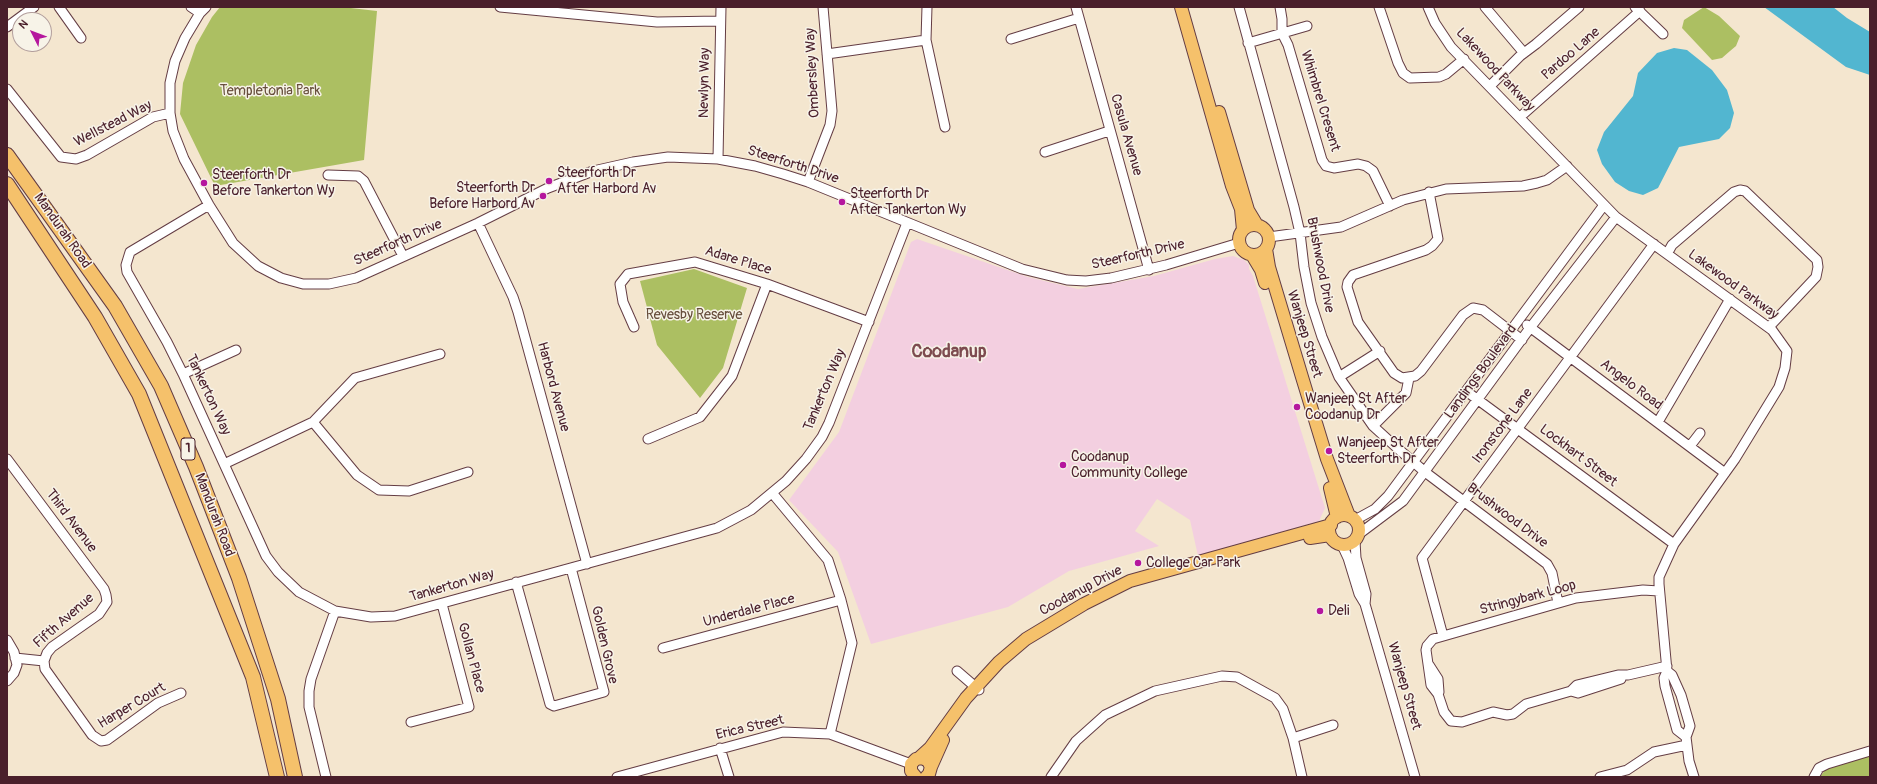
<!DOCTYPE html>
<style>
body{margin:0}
#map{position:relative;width:1877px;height:784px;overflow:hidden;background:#f4e6cf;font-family:Pangolin,sans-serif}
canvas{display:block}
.frame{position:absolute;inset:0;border:8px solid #4a1f2b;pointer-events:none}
.north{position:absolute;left:12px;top:12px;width:40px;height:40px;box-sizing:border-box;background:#f7f3e8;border:1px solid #b29e9c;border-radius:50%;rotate:312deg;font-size:11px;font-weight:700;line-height:16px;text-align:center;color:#4a1f2b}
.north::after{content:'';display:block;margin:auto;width:14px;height:18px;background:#b5179e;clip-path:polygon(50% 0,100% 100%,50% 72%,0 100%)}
</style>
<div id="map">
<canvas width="1877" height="784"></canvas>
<div class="frame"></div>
<div class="north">N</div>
</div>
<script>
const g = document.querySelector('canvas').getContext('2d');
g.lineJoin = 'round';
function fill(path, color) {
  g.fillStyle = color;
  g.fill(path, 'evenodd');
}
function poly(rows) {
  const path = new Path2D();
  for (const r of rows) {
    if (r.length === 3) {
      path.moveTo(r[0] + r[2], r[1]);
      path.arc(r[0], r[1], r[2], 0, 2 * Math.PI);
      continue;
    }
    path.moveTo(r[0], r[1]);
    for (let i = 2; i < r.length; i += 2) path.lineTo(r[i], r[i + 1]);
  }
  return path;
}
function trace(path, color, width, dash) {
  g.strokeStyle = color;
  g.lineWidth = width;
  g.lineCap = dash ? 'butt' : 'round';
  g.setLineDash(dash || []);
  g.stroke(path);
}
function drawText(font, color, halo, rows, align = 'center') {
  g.font = font + ' Pangolin,sans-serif';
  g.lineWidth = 3;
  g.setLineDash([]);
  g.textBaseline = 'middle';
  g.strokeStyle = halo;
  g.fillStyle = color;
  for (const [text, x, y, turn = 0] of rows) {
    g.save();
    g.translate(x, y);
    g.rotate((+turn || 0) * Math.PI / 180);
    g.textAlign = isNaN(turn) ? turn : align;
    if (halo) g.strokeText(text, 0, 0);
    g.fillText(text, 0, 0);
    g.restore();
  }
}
fill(poly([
 [917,239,1028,277,1078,289,1154,276,1215,259,1233,256,1244,260,1249,265,1249,269,1253,276,1325,508,1319,521,1198,556,1190,520,1157,499,1135,531,1159,546,1069,571,1008,607,871,644,838,552,789,500,839,432,911,242]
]), '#f3cfe0');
fill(poly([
 [220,7,342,7,377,11,364,160,215,186,180,114,183,83,196,45,212,17],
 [1704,7,1719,16,1740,36,1736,46,1730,51,1722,58,1712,60,1682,28,1684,20],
 [694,269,747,288,723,368,700,398,657,345,640,281],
 [1870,754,1870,777,1820,777,1825,770,1833,765]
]), '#acbf62');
fill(poly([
 [1764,7,1833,7,1847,18,1870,32,1870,75,1846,67],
 [1674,48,1687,50,1712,70,1727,90,1734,113,1730,128,1719,139,1679,147,1658,188,1643,195,1629,191,1615,182,1602,164,1597,150,1604,132,1633,96,1638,73,1657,53]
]), '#52b6d0');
const minor = poly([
 [59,7,81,38],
 [191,7,200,13],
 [206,7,200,13,185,38,175,61,170,83,170,113,173,131,184,159,209,205,233,243,258,266,281,278,303,284,329,284,356,278,478,223,548,188,593,171,633,162,668,157,718,159,755,166,783,174,808,182,1022,269,1067,280,1086,281,1111,278,1166,265,1239,243],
 [500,7,657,22,720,21],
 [927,7,926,40,945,127],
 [1076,7,1149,270],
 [1239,7,1294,207,1300,233,1304,267,1311,303,1322,337,1339,377,1373,426,1396,447,1425,472,1547,564,1552,573,1558,603],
 [1280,7,1282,19,1282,33,1288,45,1322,160,1326,166,1334,168,1358,164,1366,166,1373,171,1390,206],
 [1379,7,1398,63,1403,73,1410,78,1439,77,1446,74,1464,59],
 [1428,7,1435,23,1451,47,1616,217,1772,330,1787,351,1785,368,1779,387,1735,459,1674,544,1659,577,1659,584,1667,671,1664,678,1665,686,1677,730,1686,737],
 [1485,7,1524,53],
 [1635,7,1663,34],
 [7,27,34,7],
 [1011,39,1079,18],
 [1248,43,1307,26],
 [827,54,926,40],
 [1490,86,1520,56,1536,44,1579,7],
 [7,89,61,157,76,159,87,155,153,117,170,113],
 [1520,117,1640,11],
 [1045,152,1109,131],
 [718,159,721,7],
 [328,175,358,176,364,181,403,256],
 [808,182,830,125,832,111,823,7],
 [1429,192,1438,239,1432,246,1426,250,1353,275,1348,282,1347,287,1358,322,1394,373,1402,378,1415,376,1421,371,1463,315,1473,308,1483,310,1522,340],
 [209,205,130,252,126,265,127,272,167,342,183,374,266,556,278,572,299,592,335,611,371,617,395,616,717,528,751,510,786,481,806,459,822,437,829,423,907,223],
 [478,223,513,297,518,312,587,564],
 [1269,237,1341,227,1403,200,1446,189,1523,186,1537,183,1547,180,1567,166],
 [1667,254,1672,245,1734,192,1740,190,1745,191,1817,260,1818,267,1816,277,1769,327],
 [1527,325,1725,473],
 [634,327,623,302,620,284,628,274,695,262,767,284,869,322],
 [183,374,236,350],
 [1339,377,1380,351],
 [1466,391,1674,544],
 [313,422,357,475,379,490,409,491,468,472],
 [1658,422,1730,299],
 [1373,426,1406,393,1409,378],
 [648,439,700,417,732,376,767,284],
 [1690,446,1700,433],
 [7,459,104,589,106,595,107,602,99,614,52,647,47,653,44,661,45,669,92,735,101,741,107,740,158,703,181,693],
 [224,464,313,422,355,378,440,354],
 [773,494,828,560,841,600,852,643,830,734],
 [1355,520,1375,509,1388,496,1604,205],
 [1359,534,1403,501,1530,328,1616,217],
 [1355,541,1356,558,1366,594,1365,604,1415,777],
 [1342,545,1348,558,1359,594,1365,604],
 [516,582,550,704,554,706,604,692,571,568],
 [1659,591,1643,590,1576,598,1433,639,1427,646,1426,650,1431,685,1438,694,1444,712,1451,721,1462,722,1493,712,1507,715,1513,714,1526,704,1571,691,1577,685,1618,675,1628,675,1667,666],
 [1443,636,1422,558,1654,244],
 [7,640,14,652,17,665,14,673,7,681],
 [663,648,841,600],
 [15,658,44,661],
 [1429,665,1438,679,1439,692,1438,694],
 [957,671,979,690],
 [1667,671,1672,675,1681,695,1690,726,1686,737,1689,761,1694,777],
 [1571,691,1578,693,1621,679],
 [411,722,469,707,442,604],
 [1293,738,1333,725],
 [720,748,729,777],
 [326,777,309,707,309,691,311,679,335,611],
 [617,777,783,732,830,734,911,764],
 [1051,777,1076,741,1105,715,1155,691,1222,676,1237,677,1275,698,1283,709,1293,738,1302,777],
 [1600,777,1627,770,1654,752,1687,745],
 [1814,777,1819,768,1827,764,1870,751]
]);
const major = poly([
 [1181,7,1232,186,1241,209,1243,230],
 [1219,112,1248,210,1257,225],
 [1254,240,15],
 [1266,249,1269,267,1302,377,1327,459,1349,516],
 [1252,255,1261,270,1265,283],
 [1330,488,1337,517],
 [1344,530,15],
 [1310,538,1330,535],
 [919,758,930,748,966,698,999,662,1026,639,1084,604,1130,581,1331,525],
 [931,767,943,740],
 [916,777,911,771,911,764,916,759,922,758,928,761,931,767,929,774,926,777]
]);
const highway = poly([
 [7,155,115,306,161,386,196,467,239,578,278,699,295,777],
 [7,184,95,317,139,394,253,677,277,777]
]);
trace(minor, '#643d44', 11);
trace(major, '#643d44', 14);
trace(highway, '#643d44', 16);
trace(minor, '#fff', 9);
trace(major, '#f5c16b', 12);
trace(highway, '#f5c16b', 14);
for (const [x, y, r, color] of [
 [549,181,4,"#b5179e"],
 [204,183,4,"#b5179e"],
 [543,196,4,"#b5179e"],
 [842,202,4,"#b5179e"],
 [1297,407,4,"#b5179e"],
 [1329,451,4,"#b5179e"],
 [1063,465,4,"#b5179e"],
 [1138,563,4,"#b5179e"],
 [1320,611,4,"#b5179e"]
]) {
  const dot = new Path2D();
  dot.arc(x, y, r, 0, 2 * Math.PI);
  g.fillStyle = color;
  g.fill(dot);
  trace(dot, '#f7f3e8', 1.5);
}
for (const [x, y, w] of [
 [188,449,14]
]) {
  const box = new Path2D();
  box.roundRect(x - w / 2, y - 11, w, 22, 3);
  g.fillStyle = '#f7f3e8';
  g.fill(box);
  trace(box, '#4a1f2b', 1);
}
drawText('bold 13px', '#4a1f2b', null, [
 ["1",188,449]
]);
drawText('14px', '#4a1f2b', '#f7f3e8', [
 ["Pardoo Lane",1571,54,-41],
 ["Lakewood Parkway",1495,70,47],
 ["Ombersley Way",813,73,-93],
 ["Newlyn Way",705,83,-89],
 ["Whimbrel Cresent",1320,101,73],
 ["Wellstead Way",113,124,-27],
 ["Casula Avenue",1126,135,74],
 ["Steerforth Drive",793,165,18],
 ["Mandurah Road",62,231,55],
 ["Steerforth Drive",398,243,-24],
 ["Steerforth Drive",1138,255,-13],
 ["Adare Place",738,261,17],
 ["Brushwood Drive",1320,265,79],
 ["Lakewood Parkway",1733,285,36],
 ["Wanjeep Street",1304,334,73],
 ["Landings Boulevard",1481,372,-54],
 ["Angelo Road",1631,385,37],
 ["Harbord Avenue",553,387,75],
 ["Tankerton Way",825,390,-67],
 ["Tankerton Way",208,395,65],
 ["Ironstone Lane",1503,426,-53],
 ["Lockhart Street",1578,456,37],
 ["Mandurah Road",214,515,69],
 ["Brushwood Drive",1507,516,37],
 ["Third Avenue",71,521,53],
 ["Tankerton Way",452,586,-16],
 ["Coodanup Drive",1081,591,-28],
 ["Stringybark Loop",1528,598,-15],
 ["Underdale Place",749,611,-15],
 ["Fifth Avenue",64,621,-41],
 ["Golden Grove",604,645,77],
 ["Gollan Place",471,658,75],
 ["Wanjeep Street",1404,686,74],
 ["Harper Court",132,706,-31],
 ["Erica Street",750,728,-13]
]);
drawText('14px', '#674f3c', '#f7f3e8', [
 ["Templetonia Park",270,91],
 ["Revesby Reserve",694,315]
]);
drawText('14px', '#4a1f2b', '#f7f3e8', [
 ["Steerforth Dr",557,173],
 ["After Harbord Av",557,189],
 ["Steerforth Dr",212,175],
 ["Before Tankerton Wy",212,191],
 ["Steerforth Dr",535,188,"right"],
 ["Before Harbord Av",535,204,"right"],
 ["Steerforth Dr",850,194],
 ["After Tankerton Wy",850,210],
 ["Wanjeep St After",1305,399],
 ["Coodanup Dr",1305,415],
 ["Wanjeep St After",1337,443],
 ["Steerforth Dr",1337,459],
 ["Coodanup",1071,457],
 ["Community College",1071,473],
 ["College Car Park",1146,563],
 ["Deli",1328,611]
], 'left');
drawText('bold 18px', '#7d4b4f', '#f7f3e8', [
 ["Coodanup",949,352]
]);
</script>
